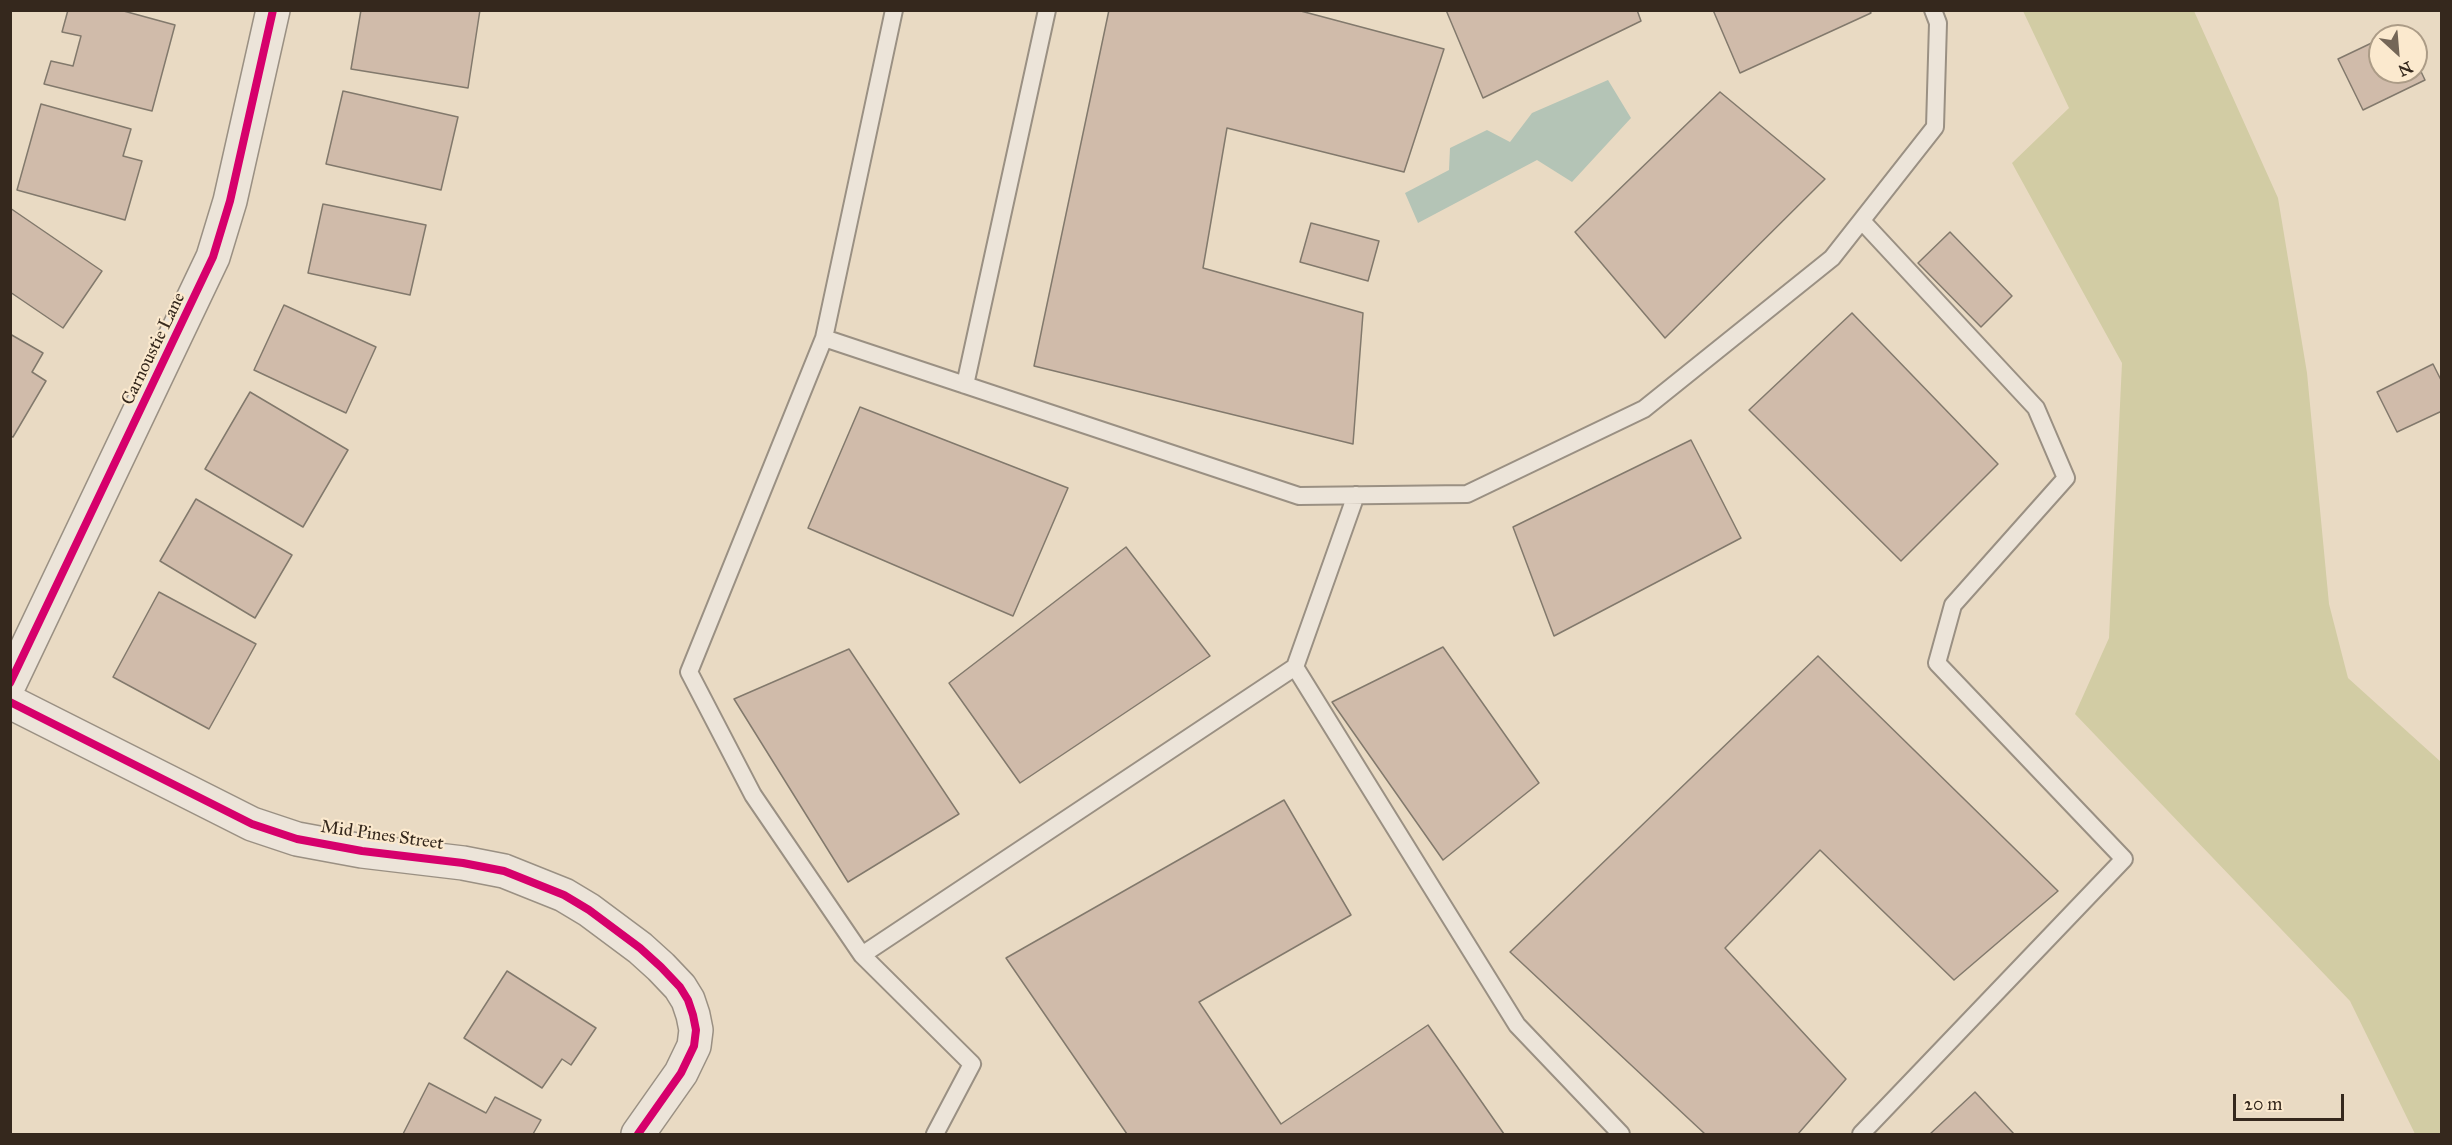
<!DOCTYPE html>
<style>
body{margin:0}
#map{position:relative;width:2452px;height:1145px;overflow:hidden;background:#e9dac3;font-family:"IM FELL Great Primer",serif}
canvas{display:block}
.frame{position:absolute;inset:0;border:12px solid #35281d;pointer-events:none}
.north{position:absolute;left:2368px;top:24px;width:60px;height:60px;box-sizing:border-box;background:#fbe9ce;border:2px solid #ac9c87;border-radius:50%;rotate:154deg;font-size:16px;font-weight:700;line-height:24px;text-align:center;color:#35281d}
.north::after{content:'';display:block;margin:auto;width:21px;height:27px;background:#746657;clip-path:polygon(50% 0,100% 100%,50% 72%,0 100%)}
.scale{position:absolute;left:2233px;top:1094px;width:111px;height:27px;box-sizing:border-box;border:3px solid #35281d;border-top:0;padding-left:8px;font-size:18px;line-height:21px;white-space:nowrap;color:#35281d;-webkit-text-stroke:4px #fbe9ce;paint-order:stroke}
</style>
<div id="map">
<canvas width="2452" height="1145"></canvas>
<div class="frame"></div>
<div class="north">N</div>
<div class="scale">20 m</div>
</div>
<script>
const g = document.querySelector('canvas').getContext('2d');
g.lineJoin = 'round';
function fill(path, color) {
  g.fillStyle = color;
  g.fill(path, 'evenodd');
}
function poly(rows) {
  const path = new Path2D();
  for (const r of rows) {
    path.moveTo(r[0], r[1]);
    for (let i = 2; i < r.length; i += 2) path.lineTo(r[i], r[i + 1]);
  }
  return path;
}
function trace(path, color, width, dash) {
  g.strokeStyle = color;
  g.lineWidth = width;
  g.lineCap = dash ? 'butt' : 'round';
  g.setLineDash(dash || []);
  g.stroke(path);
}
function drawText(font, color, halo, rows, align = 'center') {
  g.font = font + ' "IM FELL Great Primer",serif';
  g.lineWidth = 4.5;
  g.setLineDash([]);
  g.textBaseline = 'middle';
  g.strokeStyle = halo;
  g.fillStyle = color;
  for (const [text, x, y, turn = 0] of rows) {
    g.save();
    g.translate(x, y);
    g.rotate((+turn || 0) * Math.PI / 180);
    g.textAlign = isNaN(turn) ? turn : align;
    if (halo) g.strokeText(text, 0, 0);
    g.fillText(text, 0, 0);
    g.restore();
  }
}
fill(poly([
 [2023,11,2194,11,2278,198,2307,373,2329,604,2348,678,2441,762,2441,1134,2415,1134,2350,1001,2075,714,2109,638,2122,363,2012,163,2069,108]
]), '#d2cca4');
fill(poly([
 [1608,80,1631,118,1572,182,1537,160,1418,223,1405,193,1449,170,1450,148,1487,130,1510,142,1532,113]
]), '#b4c4b6');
const building = poly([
 [68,10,120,10,175,25,152,111,44,84,51,61,73,66,81,36,62,32,68,10],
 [361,10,480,10,468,88,351,69,361,10],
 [1109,10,1297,10,1444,49,1404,172,1227,128,1203,268,1363,313,1353,444,1034,366,1109,10],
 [1446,10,1637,10,1641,21,1483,98,1446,10],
 [1713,10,1869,10,1871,13,1740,73,1713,10],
 [2380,39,2380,72,2416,72,2416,61,2425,80,2363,110,2338,59,2380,39],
 [343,91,458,117,441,190,326,164,343,91],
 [1720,92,1825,179,1665,338,1575,232,1720,92],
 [41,104,131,129,123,156,142,161,125,220,17,190,41,104],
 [323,204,426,225,410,295,308,273,323,204],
 [10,208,102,271,63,328,10,292,10,208],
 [1311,223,1379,241,1368,281,1300,262,1311,223],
 [1950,232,2012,296,1981,327,1918,263,1950,232],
 [284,305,376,347,346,413,254,370,284,305],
 [1852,313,1998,464,1901,561,1749,410,1852,313],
 [10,334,43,353,32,372,46,381,13,437,10,436,10,334],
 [2433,364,2442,382,2442,411,2397,432,2377,392,2433,364],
 [250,392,348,450,303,527,205,469,250,392],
 [860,407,1068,488,1013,616,808,528,860,407],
 [1691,440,1741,538,1554,636,1513,527,1691,440],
 [196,499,292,555,255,618,160,561,196,499],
 [1126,547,1210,656,1020,783,949,683,1126,547],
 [159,592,256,644,209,729,113,677,159,592],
 [1443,647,1539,783,1443,860,1332,702,1443,647],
 [849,649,959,814,848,882,734,699,849,649],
 [1818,656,2058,891,1954,980,1820,850,1725,948,1846,1079,1798,1134,1705,1134,1510,952,1818,656],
 [1284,800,1351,915,1199,1002,1281,1124,1428,1025,1504,1134,1127,1134,1006,958,1284,800],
 [507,971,596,1028,571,1065,562,1059,542,1088,464,1038,507,971],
 [429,1083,486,1113,495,1097,541,1120,533,1134,403,1134,429,1083],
 [1975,1092,2014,1134,1930,1134,1975,1092]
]);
fill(building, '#d0bbaa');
trace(building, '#82796c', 1.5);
const service = poly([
 [894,10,824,338,1299,496,1467,494,1644,409,1832,258,1935,127,1938,23,1933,10],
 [824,338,689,672,753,795,862,955,972,1064,935,1134],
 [965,385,1047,10],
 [1295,667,1517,1025,1621,1134],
 [862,955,1295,667,1356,495],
 [1861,1134,2124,859,1937,663,1953,605,2066,478,2036,408,1862,221]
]);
const minor = poly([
 [10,683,213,257,230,201,273,10],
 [10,702,252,824,297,839,362,851,463,863,504,871,564,895,589,910,640,948,661,967,680,987,688,1000,693,1015,696,1030,694,1046,681,1073,638,1134]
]);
trace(service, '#9a9083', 20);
trace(minor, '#9a9083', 36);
trace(service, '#ece4d9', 16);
trace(minor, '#ece4d9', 33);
trace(poly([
 [10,683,213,257,230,201,273,10],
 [10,702,252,824,297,839,362,851,463,863,504,871,564,895,589,910,640,948,661,967,680,987,688,1000,693,1015,696,1030,694,1046,681,1073,638,1134]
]), '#d6006c', 8);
drawText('18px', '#35281d', '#fbe9ce', [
 ["Carnoustie Lane",154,349,-64],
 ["Mid Pines Street",382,836,8]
]);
</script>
